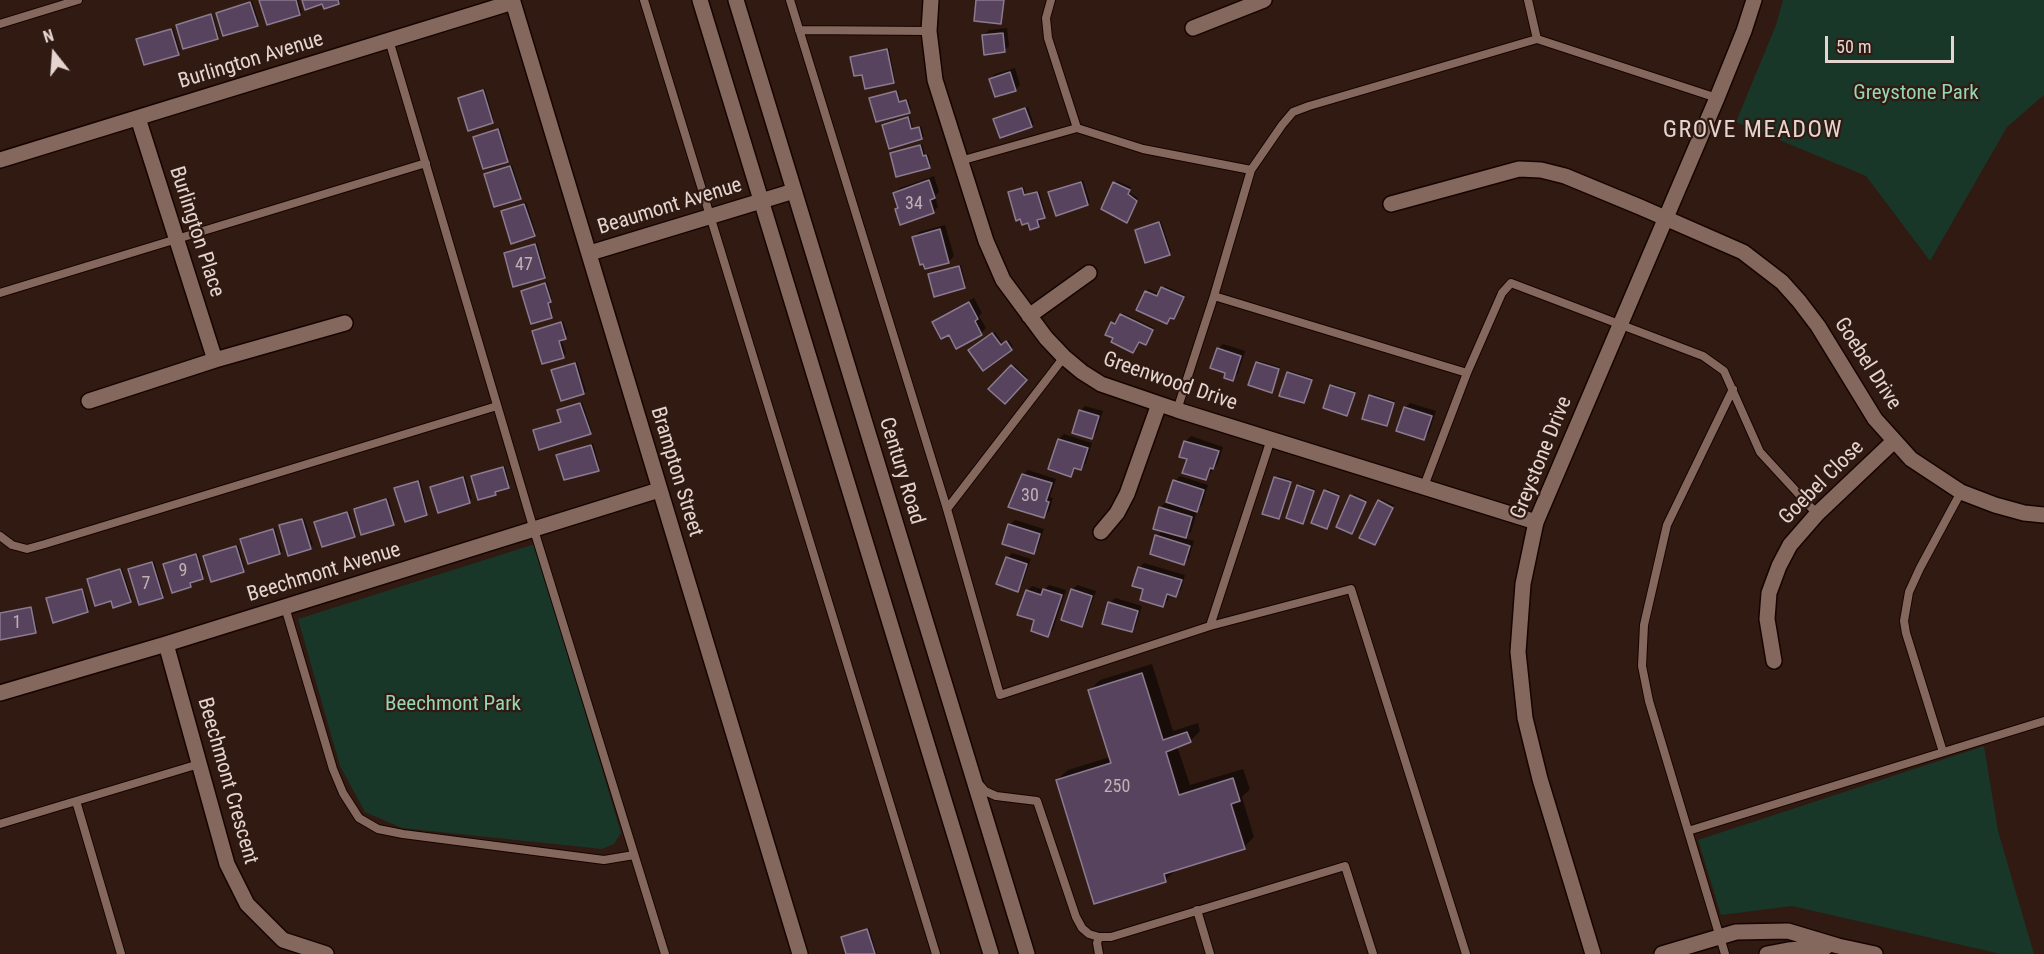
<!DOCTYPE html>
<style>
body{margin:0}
#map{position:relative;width:2044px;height:954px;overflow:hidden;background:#301a12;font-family:"Roboto Condensed",sans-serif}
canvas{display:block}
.north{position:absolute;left:24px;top:24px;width:60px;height:60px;-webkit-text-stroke:4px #301a12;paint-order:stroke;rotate:343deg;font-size:16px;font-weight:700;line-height:24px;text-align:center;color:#e5d5d0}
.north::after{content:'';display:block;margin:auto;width:21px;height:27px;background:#e5d5d0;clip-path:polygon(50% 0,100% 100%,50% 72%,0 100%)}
.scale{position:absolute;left:1825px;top:36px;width:129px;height:27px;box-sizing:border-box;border:3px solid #e5d5d0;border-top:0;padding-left:8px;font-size:18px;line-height:21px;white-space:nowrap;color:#e5d5d0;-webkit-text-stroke:4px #301a12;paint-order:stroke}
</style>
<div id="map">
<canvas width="2044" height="954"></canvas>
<div class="north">N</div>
<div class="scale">50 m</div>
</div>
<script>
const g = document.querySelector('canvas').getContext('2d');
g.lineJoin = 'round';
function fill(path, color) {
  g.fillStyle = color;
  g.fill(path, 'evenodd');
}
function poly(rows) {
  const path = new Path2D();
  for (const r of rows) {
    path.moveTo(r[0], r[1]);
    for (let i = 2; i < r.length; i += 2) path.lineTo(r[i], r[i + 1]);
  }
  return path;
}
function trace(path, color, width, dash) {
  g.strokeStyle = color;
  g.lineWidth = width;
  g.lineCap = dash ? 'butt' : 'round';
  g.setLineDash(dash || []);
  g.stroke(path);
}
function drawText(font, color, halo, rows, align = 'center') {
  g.font = font + ' "Roboto Condensed",sans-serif';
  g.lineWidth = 4.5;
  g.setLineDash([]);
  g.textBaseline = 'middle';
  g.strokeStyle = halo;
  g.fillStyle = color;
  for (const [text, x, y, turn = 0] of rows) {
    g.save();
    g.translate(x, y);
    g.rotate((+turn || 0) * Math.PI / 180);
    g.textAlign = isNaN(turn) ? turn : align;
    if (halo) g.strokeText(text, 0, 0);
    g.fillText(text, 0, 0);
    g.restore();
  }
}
fill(poly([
 [1783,0,2044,0,2044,95,2007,127,1930,261,1866,176,1736,122,1776,25],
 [535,544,621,833,614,844,602,849,402,828,365,812,340,766,298,619],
 [1984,746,1998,831,2034,954,2001,954,1792,906,1721,915,1698,840]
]), '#193729');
fill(poly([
 [261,0,298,0,302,12,300,14],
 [252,1,259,22,257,24,217,13],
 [212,13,219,36,217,38,177,25],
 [173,28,180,51,178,53,138,40],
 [1007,28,1009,46,1004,51,984,35,989,30],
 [889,48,895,80,893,82,863,73,852,57,854,55],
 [1015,68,1020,85,1015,90,990,79,995,74],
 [485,89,494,120,492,122,459,98],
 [898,90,900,101,908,99,911,109,909,111,871,98],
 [1028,107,1034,124,1032,126,995,119],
 [910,116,913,128,921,126,924,136,922,138,884,125],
 [500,128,509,158,507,160,474,137],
 [922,144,925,154,928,154,931,164,929,166,891,154],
 [512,165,522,196,520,198,486,175],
 [934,176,939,192,935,196,938,207,933,212,897,209,899,207,895,193,900,188],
 [1083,180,1090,202,1088,204,1050,192],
 [1117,181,1131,187,1129,192,1138,198,1128,220,1114,183],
 [1024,187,1026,194,1039,191,1046,214,1039,218,1040,224,1038,226,1029,222,1009,193],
 [526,202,536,233,534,235,502,211],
 [1161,221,1171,251,1169,253,1137,231],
 [945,225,954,256,949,261,926,268,914,237,919,232],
 [537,243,546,275,544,277,505,253],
 [961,265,966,285,964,287,930,275],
 [547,282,552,299,549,301,553,314,551,316,523,292],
 [1165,286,1185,295,1176,315,1171,316,1167,322,1138,309,1148,289,1160,294],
 [974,298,982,313,979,316,986,328,981,333,949,333,934,322,939,317],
 [1123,313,1154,328,1146,343,1115,337,1112,323,1114,321,1117,322],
 [563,321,568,335,561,339,566,354,543,363,534,331],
 [995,332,1003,344,1009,340,1013,347,983,369,972,349],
 [1223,344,1245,351,1238,374,1233,379,1227,372,1218,349],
 [1259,361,1280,367,1272,391,1257,363],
 [577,362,586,391,584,393,553,370],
 [1014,365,1028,378,1005,402,991,389],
 [1290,371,1313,378,1304,402,1288,373],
 [1333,384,1356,391,1347,414,1331,386],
 [1373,394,1395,401,1386,425,1371,396],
 [582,402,592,431,590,433,534,430,562,421,559,410,561,408],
 [1410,403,1436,411,1429,433,1424,438,1405,408],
 [1085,406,1103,411,1096,433,1091,438,1080,411],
 [1064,434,1092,443,1086,463,1081,468,1077,467,1071,475,1059,439],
 [1191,436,1223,447,1218,463,1206,479,1189,458,1181,456,1186,441],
 [593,443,600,468,598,470,558,456],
 [505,466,510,485,497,490,495,494,473,477],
 [1028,470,1056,479,1050,497,1053,498,1049,512,1044,517,1023,475],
 [465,476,472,499,439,511,432,488],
 [1180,476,1208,485,1202,505,1197,511,1191,532,1184,538,1194,541,1189,558,1184,563,1157,536,1163,530,1160,508,1165,503,1168,504,1175,481],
 [1278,476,1292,480,1279,517,1276,478],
 [420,480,428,512,426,514,396,489],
 [1301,484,1315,489,1303,522,1299,486],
 [1327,489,1340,494,1327,527,1325,491],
 [1354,494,1367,500,1353,531,1352,496],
 [388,498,395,521,393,523,355,510],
 [1381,499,1394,505,1376,542,1379,501],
 [349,511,356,534,354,536,316,523],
 [304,518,313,545,289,554,281,526],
 [1015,520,1044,529,1038,547,1033,552,1004,543,1010,525],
 [275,528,282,551,280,553,242,539],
 [238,545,245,568,243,571,207,555],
 [198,553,204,576,191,581,192,584,190,586,165,564],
 [1012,553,1031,559,1022,585,1017,590,1007,558],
 [154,561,164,595,162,597,130,570],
 [1144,563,1185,575,1181,590,1176,595,1170,593,1168,600,1163,605,1145,588,1139,568],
 [122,568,132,599,130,601,112,599,88,580],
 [1049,585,1066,590,1053,630,1048,635,1036,619,1027,591,1032,586,1044,590],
 [1077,585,1096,591,1086,620,1081,625,1072,590],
 [83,588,90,609,88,611,47,599],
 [1115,598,1142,606,1136,626,1131,630,1110,603],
 [32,606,37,630,35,632,0,630,0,612],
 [1152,664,1173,731,1198,723,1200,731,1190,741,1177,746,1190,785,1243,769,1250,789,1242,797,1254,837,1244,847,1176,870,1165,880,1057,780,1068,770,1110,757,1090,690,1100,680],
 [869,928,877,954,848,954,843,938]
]), '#0007');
const building = poly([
 [259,0,296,0,300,15,267,25,259,0],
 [302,0,338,0,339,4,324,9,322,4,305,10,302,0],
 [976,0,1004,0,1001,24,974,21,976,0],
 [250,2,258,26,223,36,216,13,250,2],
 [211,14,218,39,183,49,176,25,211,14],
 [171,29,179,55,144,65,136,39,171,29],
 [1003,33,1005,52,984,55,982,35,1003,33],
 [887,49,894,83,865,89,862,75,854,76,850,57,887,49],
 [1010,72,1016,91,995,97,989,79,1010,72],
 [483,90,493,123,468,131,458,98,483,90],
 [896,91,899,102,906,100,910,113,876,122,869,98,896,91],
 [1025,108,1032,127,1000,138,993,119,1025,108],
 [908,117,911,129,919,127,922,139,889,149,882,125,908,117],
 [498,129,508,162,483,169,473,137,498,129],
 [920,145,923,156,926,155,930,168,896,177,890,153,920,145],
 [510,166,521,199,494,207,484,174,510,166],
 [929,180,935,198,930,200,934,213,900,225,895,209,898,208,893,193,929,180],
 [1081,182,1088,205,1056,216,1048,192,1081,182],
 [1113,182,1130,190,1128,194,1137,201,1127,223,1101,209,1113,182],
 [1022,188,1024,195,1037,192,1045,218,1037,220,1039,227,1030,230,1028,223,1022,225,1020,219,1016,221,1008,192,1022,188],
 [524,204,535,236,511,244,501,211,524,204],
 [1159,222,1170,255,1145,263,1135,230,1159,222],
 [940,229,949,263,925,269,923,264,920,265,912,237,940,229],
 [535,244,545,278,513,287,504,253,535,244],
 [959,266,965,288,934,297,928,274,959,266],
 [545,283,551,302,548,303,552,318,531,324,521,291,545,283],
 [1161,287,1184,297,1174,319,1170,318,1167,324,1136,310,1145,291,1157,296,1161,287],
 [969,302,978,319,975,321,982,335,956,349,949,335,941,339,932,322,969,302],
 [1120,314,1153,330,1146,345,1139,342,1133,353,1111,342,1113,338,1105,335,1111,322,1115,324,1120,314],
 [561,322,566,339,559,341,564,358,542,364,532,331,561,322],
 [992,333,1001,345,1006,341,1012,350,983,371,968,350,992,333],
 [1217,348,1241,356,1233,381,1224,378,1225,373,1210,368,1217,348],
 [1256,362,1279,369,1272,393,1248,385,1256,362],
 [575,363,584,394,561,401,551,370,575,363],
 [1011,365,1027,380,1005,404,988,389,1011,365],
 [1287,372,1312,380,1304,403,1279,396,1287,372],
 [1330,385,1355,393,1347,416,1323,408,1330,385],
 [1369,395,1394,403,1387,426,1362,419,1369,395],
 [580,403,591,434,539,450,533,430,561,422,557,410,580,403],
 [1404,407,1432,416,1424,440,1396,431,1404,407],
 [1079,410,1099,416,1092,439,1072,433,1079,410],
 [1058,439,1088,448,1081,470,1074,468,1071,477,1048,469,1058,439],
 [1184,441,1219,451,1213,469,1210,468,1206,480,1182,473,1187,459,1179,457,1184,441],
 [591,445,599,471,564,480,556,455,591,445],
 [503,467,509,488,495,492,496,495,478,500,471,476,503,467],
 [1022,474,1052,483,1046,501,1049,502,1044,518,1008,507,1022,474],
 [463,477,470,503,438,513,430,487,463,477],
 [1274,477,1291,482,1279,519,1262,514,1274,477],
 [1173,480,1204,490,1197,512,1166,502,1173,480],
 [418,481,427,515,405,522,394,488,418,481],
 [1297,485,1314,491,1303,524,1286,518,1297,485],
 [1324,490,1339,496,1327,529,1311,523,1324,490],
 [1350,495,1366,502,1352,534,1336,527,1350,495],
 [386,499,394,525,361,535,354,509,386,499],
 [1378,500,1393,508,1375,545,1359,538,1378,500],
 [1159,507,1192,517,1186,538,1153,529,1159,507],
 [347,512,355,537,322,547,314,522,347,512],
 [302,519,311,549,288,556,279,525,302,519],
 [1008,524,1040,534,1034,554,1002,544,1008,524],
 [273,529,280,554,248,564,240,539,273,529],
 [1155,535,1190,546,1184,565,1150,554,1155,535],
 [236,546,244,572,211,582,203,556,236,546],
 [196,554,203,579,190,583,191,587,172,593,163,564,196,554],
 [1006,557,1027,564,1018,592,996,584,1006,557],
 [152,562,163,598,139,605,128,569,152,562],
 [1138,567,1182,580,1176,597,1167,594,1163,607,1140,600,1143,589,1132,586,1138,567],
 [120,569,131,602,113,608,111,601,95,606,87,579,120,569],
 [82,589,88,612,53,623,46,598,82,589],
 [1043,589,1062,595,1048,637,1031,631,1034,620,1017,615,1026,590,1041,595,1043,589],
 [1071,589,1092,596,1082,627,1061,620,1071,589],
 [1108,602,1138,611,1132,632,1102,624,1108,602],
 [31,607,36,633,0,640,0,613,31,607],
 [1142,673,1163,740,1187,732,1191,742,1166,752,1179,795,1233,778,1240,801,1231,804,1245,849,1164,874,1166,882,1094,904,1056,780,1111,763,1088,690,1142,673],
 [867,929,875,954,846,954,841,937,867,929]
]);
fill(building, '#58435f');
trace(building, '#8b7b91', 1.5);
const service = poly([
 [644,0,936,954],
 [790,0,947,509,1000,695,1210,626,1351,589,1466,954],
 [1051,0,1046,18,1048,38,1077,128,1143,149,1251,170],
 [1528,0,1537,39],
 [0,24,78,0],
 [799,30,929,31],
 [389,40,534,530,665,954],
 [960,161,1077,128],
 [0,293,426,163],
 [1214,296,1467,373],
 [1177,410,1214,296,1251,170,1282,125,1293,112,1309,106,1537,39,1717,98],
 [1424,486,1467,373,1502,293,1511,283,1703,356,1724,371,1760,452,1817,514],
 [947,509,1064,357],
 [0,536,12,545,27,549,45,544,497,406],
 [285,607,333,769,343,793,359,818,378,829,403,834,604,860,634,855],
 [1210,626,1271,439],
 [1943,752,1906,633,1904,621,1909,592,1920,568,1961,492],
 [978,783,985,791,996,796,1037,801,1076,917,1082,928,1089,934,1099,937,1111,937,1345,866,1373,954],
 [76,801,121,954],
 [0,824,199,764],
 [1688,831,2044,721],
 [1197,910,1210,954],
 [1099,937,1097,943,1099,954],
 [1725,954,1649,701,1642,666,1644,625,1667,525,1733,389]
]);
const minor = poly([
 [931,0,929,31,935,80,986,241,1003,280,1046,338,1064,357,1082,372,1101,384,1177,410,1536,522],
 [1193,28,1264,0],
 [138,118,215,360],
 [0,160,513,2,800,954],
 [1391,204,1519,169,1541,170,1565,176,1640,207,1743,252,1782,282,1799,301,1818,326,1875,419,1911,459,1961,492,1995,505,2024,513,2044,515],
 [590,253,794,191],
 [1029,316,1089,273],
 [89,401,215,360,345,323],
 [1101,532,1117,513,1127,494,1159,404],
 [166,644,227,864,247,904,283,940,326,954],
 [1774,661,1767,619,1769,593,1779,566,1790,545,1817,514,1894,441],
 [0,693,166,644,659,490]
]);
const tertiary = poly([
 [1593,954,1540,779,1525,718,1518,652,1523,584,1536,522,1717,98,1744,31,1754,0],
 [1662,954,1736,932,1788,931,1838,946,1875,954],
 [1767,954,1788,950,1826,947]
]);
const secondary = poly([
 [700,0,991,954],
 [736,0,1027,954]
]);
trace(service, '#170401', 10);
trace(minor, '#170401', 18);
trace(tertiary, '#170401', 18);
trace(secondary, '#170401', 18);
trace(service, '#84685e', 8);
trace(minor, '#84685e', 15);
trace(tertiary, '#84685e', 15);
trace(secondary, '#84685e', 15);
drawText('18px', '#c2b0b4', null, [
 ["34",914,204],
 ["47",524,265],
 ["30",1030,496],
 ["9",183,571],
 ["7",146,584],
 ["1",17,623],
 ["250",1117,787]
]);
drawText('21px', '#e5d5d0', '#301a12', [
 ["Burlington Avenue",251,61,-17],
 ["Beaumont Avenue",670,207,-17],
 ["Burlington Place",196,232,72],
 ["Goebel Drive",1867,364,57],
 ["Greenwood Drive",1170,382,19],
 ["Greystone Drive",1542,458,-68],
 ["Century Road",901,471,73],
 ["Brampton Street",676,472,73],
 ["Goebel Close",1822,483,-45],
 ["Beechmont Avenue",324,573,-17],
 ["Beechmont Crescent",227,781,74]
]);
drawText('21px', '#94d7b6', '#301a12', [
 ["Greystone Park",1916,94],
 ["Beechmont Park",453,705]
]);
g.letterSpacing = '1.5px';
drawText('24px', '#e5d5d0', '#301a12', [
 ["GROVE MEADOW",1753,131]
]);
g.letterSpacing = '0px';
</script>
